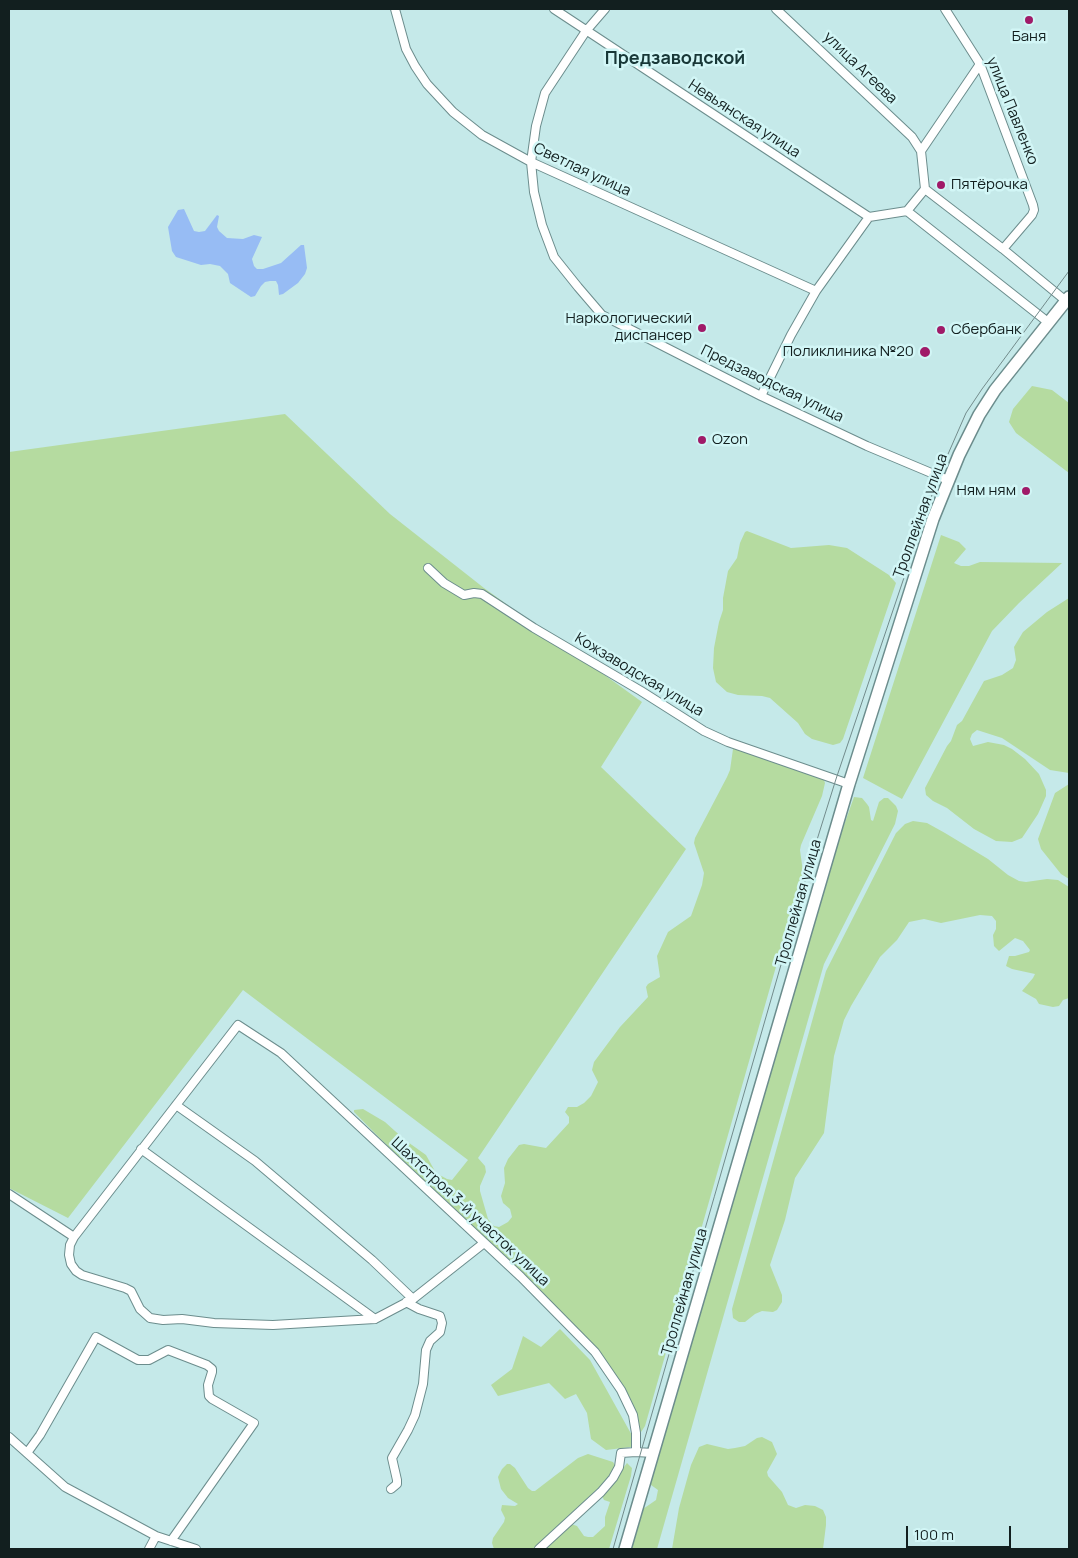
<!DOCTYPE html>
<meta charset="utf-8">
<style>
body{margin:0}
#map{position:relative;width:1078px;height:1558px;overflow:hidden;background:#c5e9e9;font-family:Manrope,sans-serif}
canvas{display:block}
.frame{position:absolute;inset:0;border:10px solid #121f1f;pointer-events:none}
.scale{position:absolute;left:906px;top:1526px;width:105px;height:22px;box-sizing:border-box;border:2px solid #121f1f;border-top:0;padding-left:6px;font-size:15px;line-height:18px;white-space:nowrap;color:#121f1f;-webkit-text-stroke:4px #d2f6f6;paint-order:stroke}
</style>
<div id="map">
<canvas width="1078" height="1558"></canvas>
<div class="frame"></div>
<div class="scale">100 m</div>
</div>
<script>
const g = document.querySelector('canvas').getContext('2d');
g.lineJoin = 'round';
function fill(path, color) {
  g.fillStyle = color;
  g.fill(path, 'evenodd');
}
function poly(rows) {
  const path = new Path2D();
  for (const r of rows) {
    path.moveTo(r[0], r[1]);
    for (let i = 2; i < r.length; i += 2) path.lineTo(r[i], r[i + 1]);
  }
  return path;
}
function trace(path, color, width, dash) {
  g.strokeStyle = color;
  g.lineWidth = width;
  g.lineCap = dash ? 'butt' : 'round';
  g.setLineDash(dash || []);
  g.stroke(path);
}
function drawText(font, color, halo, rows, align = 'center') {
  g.font = font + ' Manrope,sans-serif';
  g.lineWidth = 5;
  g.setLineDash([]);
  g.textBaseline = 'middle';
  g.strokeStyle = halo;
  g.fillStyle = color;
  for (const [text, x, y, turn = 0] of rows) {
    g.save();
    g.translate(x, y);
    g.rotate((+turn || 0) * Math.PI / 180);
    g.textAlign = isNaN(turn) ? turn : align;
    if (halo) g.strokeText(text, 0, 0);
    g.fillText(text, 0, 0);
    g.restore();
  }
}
fill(poly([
 [1032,386,1052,390,1069,403,1069,473,1016,433,1009,422,1013,409],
 [285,414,390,514,484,588,642,702,601,767,686,849,478,1158,485,1166,486,1172,480,1186,480,1191,488,1219,494,1226,499,1227,508,1222,512,1217,510,1209,503,1203,501,1196,505,1183,504,1168,508,1159,519,1145,524,1144,546,1148,569,1123,569,1117,565,1112,568,1107,577,1107,584,1103,591,1096,598,1082,592,1070,594,1062,620,1027,648,997,646,987,648,984,660,977,657,956,668,932,691,916,702,885,704,873,694,843,695,838,727,777,730,770,733,749,736,748,820,777,824,780,825,783,822,796,801,845,800,850,803,872,645,1426,641,1432,638,1431,637,1416,626,1392,596,1347,435,1194,354,1112,354,1110,363,1109,385,1122,405,1140,426,1155,436,1173,447,1179,452,1180,468,1160,243,990,68,1218,9,1188,9,452],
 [747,531,791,548,829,545,847,548,889,575,896,583,843,739,840,743,833,745,812,739,805,734,798,723,770,698,762,696,738,695,727,692,716,682,713,668,714,648,719,622,723,610,723,598,728,571,737,558,740,543,745,532],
 [941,535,959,542,966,549,954,563,961,566,969,566,980,562,1062,563,1019,603,992,631,902,799,863,778],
 [1069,598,1069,773,1050,770,1002,738,977,730,972,734,970,739,973,746,988,742,1004,745,1012,749,1025,759,1039,774,1046,790,1046,796,1038,814,1022,838,1012,842,996,841,974,829,947,808,933,801,926,795,925,788,947,746,951,741,957,725,962,721,984,681,1002,675,1013,668,1016,660,1014,647,1023,632,1047,612],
 [1069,784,1069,879,1061,874,1041,849,1038,839,1055,793],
 [854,797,862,798,867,804,869,807,871,820,873,821,879,802,884,798,888,798,896,806,898,811,895,824,824,964,657,1549,630,1549,643,1509,656,1500,658,1490,651,1485,651,1479,832,859],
 [913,821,927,823,945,833,988,859,1008,875,1019,881,1026,882,1047,879,1058,880,1069,887,1069,998,1063,1000,1059,1006,1053,1007,1039,1004,1036,999,1022,991,1033,978,1035,974,1012,969,1006,966,1009,956,1015,956,1029,952,1030,950,1023,941,1015,938,999,951,994,946,993,935,996,929,996,921,992,916,980,915,941,923,924,919,909,922,897,940,880,957,851,1006,844,1020,834,1056,824,1133,795,1178,785,1220,770,1265,782,1295,782,1302,777,1310,773,1312,762,1311,755,1314,745,1322,739,1322,733,1318,732,1309,826,971,896,833,905,824],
 [560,1329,590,1360,634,1439,631,1447,606,1450,591,1439,587,1413,576,1394,565,1399,549,1383,498,1396,491,1385,512,1369,523,1336,541,1347],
 [762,1437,772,1442,777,1454,767,1472,768,1476,782,1492,788,1505,796,1508,805,1505,815,1506,823,1510,826,1517,826,1525,823,1549,672,1549,679,1508,691,1465,699,1447,707,1444,728,1449,735,1448,745,1446,757,1438],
 [588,1454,613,1462,616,1467,609,1478,533,1549,494,1549,492,1543,493,1538,504,1522,505,1518,501,1510,502,1505,515,1506,518,1504,508,1498,501,1489,498,1477,502,1469,507,1464,510,1464,515,1468,528,1488,532,1491,535,1491,578,1458],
 [627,1463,632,1468,631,1476,609,1549,542,1549,571,1524,577,1526,584,1536,588,1537,593,1537,605,1526,605,1517,610,1502,604,1500,602,1496]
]), '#b5dba0');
fill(poly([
 [184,209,194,231,199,232,205,231,217,215,219,216,217,227,219,231,227,238,243,239,254,235,262,237,252,259,254,266,257,269,263,269,281,263,301,245,304,245,307,268,305,274,298,283,283,294,279,295,278,285,276,281,270,281,265,282,261,286,255,296,251,297,230,283,228,274,220,266,210,264,201,265,176,257,172,251,168,227,178,210]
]), '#97bcf4');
const street = poly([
 [395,9,406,49,415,66,427,84,453,112,482,135,531,162,816,291],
 [554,9,869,217],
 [605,9,586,31,545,93,536,126,531,162,534,192,542,225,554,257,578,287,602,315,761,396,867,446,948,480],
 [776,9,912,137,921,151],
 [945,9,980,64,1033,205,1034,210,1032,215,1003,249],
 [925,189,1003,249,1066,301],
 [907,211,1049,323],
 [761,396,791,335,816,291,869,217,907,211,925,189,921,151,980,64],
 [428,568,444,583,464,595,474,593,482,594,534,628,641,691,704,731,728,742,849,784],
 [176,1105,255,1161,372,1260,413,1299],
 [141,1149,375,1319],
 [9,1194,74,1237,238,1025,281,1053,521,1277,595,1352,621,1390,633,1415,636,1433,636,1452],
 [74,1237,70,1245,69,1255,71,1264,76,1271,82,1275,125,1288,131,1291,140,1309,150,1318,163,1320,182,1319,214,1323,273,1325,375,1319,413,1299,484,1243],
 [9,1437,65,1487,156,1536],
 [27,1453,40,1435,96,1337,138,1360,149,1360,168,1350,207,1365,212,1369,212,1372,208,1385,209,1396,212,1399,254,1423,171,1541],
 [391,1489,397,1484,397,1480,392,1458,408,1430,415,1415,423,1384,426,1350,430,1341,440,1332,442,1323,440,1316,419,1309,406,1302],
 [149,1549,156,1536,196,1549],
 [539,1549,601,1492,613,1478,619,1467,621,1453,636,1452,653,1453]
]);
const secondary = poly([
 [625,1549,849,784,933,519,959,455,979,415,995,390,1069,297]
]);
trace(street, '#6c8d8d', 10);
trace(secondary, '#6c8d8d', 14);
trace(street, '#fff', 8);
trace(secondary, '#fff', 11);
trace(poly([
 [613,1549,816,843,836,779,938,477,966,413,982,389,1069,271]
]), '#728b8b', 1);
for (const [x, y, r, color] of [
 [1029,20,5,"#a01a68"],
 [941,185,5,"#a01a68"],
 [702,328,5,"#a01a68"],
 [941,330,5,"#a01a68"],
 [925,352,6,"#a01a68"],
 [702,440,5,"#a01a68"],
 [1026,491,5,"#a01a68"]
]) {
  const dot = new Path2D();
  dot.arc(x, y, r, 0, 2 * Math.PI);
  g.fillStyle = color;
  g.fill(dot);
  trace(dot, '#d2f6f6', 2);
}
drawText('15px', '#121f1f', '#d2f6f6', [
 ["Баня",1029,37,"center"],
 ["Пятёрочка",951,185],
 ["Наркологический",692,319,"right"],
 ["диспансер",692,336,"right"],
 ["Сбербанк",951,330],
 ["Поликлиника №20",914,352,"right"],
 ["Ozon",712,440],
 ["Ням ням",1016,491,"right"]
], 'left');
drawText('15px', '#121f1f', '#d2f6f6', [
 ["улица Агеева",860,68,44],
 ["улица Павленко",1012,111,68],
 ["Невьянская улица",744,119,33],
 ["Светлая улица",582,170,25],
 ["Предзаводская улица",772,384,26],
 ["Троллейная улица",921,516,-70],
 ["Кожзаводская улица",639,675,31],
 ["Троллейная улица",799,903,-74],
 ["Шахтстроя 3-й участок улица",470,1212,43],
 ["Троллейная улица",685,1292,-74]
]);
drawText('bold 18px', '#183737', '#d2f6f6', [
 ["Предзаводской",675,59]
]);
</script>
